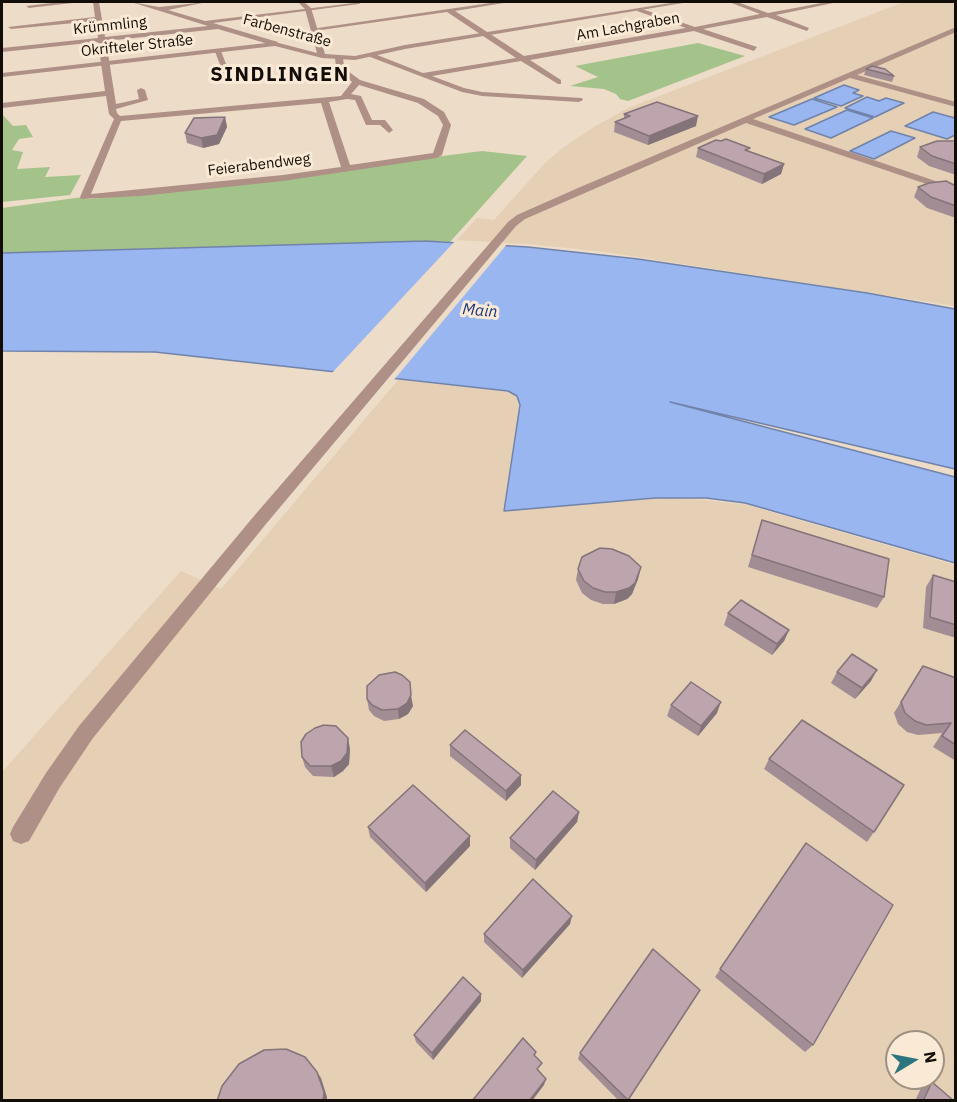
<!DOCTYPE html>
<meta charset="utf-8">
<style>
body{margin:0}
#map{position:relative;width:957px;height:1102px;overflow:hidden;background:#eddcc8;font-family:"IBM Plex Sans",sans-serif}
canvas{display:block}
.frame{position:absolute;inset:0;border:3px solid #120d06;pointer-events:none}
.north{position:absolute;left:885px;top:1030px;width:60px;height:60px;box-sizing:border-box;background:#fae9d5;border:2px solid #9d9182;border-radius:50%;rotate:80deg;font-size:16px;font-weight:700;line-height:24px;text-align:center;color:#120d06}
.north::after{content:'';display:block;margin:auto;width:21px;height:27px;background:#2c747e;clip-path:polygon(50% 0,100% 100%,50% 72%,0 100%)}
</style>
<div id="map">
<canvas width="957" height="1102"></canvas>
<div class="frame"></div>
<div class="north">N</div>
</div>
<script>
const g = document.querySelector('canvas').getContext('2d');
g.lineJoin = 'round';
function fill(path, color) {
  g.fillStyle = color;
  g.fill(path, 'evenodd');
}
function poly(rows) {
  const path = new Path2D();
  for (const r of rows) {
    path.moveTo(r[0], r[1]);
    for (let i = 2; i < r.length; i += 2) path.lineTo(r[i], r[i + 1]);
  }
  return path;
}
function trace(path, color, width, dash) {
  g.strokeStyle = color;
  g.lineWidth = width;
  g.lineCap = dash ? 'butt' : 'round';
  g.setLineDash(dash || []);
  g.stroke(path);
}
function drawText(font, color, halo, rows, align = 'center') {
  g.font = font + ' "IBM Plex Sans",sans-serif';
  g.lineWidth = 6;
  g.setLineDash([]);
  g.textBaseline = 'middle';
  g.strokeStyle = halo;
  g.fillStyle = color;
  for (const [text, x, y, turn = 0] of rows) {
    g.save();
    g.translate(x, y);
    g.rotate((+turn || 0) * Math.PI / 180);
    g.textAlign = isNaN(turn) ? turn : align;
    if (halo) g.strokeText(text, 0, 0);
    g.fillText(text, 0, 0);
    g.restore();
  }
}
fill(poly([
 [904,2,955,2,955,306,605,252,528,244,456,241,477,218,494,220,544,164,564,147,594,127,628,108],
 [398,380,508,391,517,396,520,405,504,511,667,498,705,500,747,505,955,565,955,1100,2,1100,2,772,181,571,221,589],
 [897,1042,933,1042,933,1078,897,1078]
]), '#e5cfb5');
fill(poly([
 [698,43,745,56,628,101,620,99,616,94,604,89,570,86,598,77,575,66],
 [2,114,13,126,26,125,33,137,19,139,12,150,23,152,17,169,50,167,45,177,81,175,70,195,2,202],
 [482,151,527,156,450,242,425,241,2,253,2,208,83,197,89,199,143,194]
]), '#a4c38a');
const water = poly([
 [844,85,859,90,853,93,863,96,841,106,814,98,844,85],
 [867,97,879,101,886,98,904,103,875,117,845,108,867,97],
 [812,99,837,107,794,125,769,117,812,99],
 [847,110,873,118,831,138,805,129,847,110],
 [933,112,955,118,955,135,947,139,905,126,933,112],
 [891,131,915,138,874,159,850,151,891,131],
 [425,241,528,247,638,259,867,293,955,309,955,469,670,402,955,477,955,563,745,503,706,498,655,498,504,511,520,405,517,396,508,391,155,352,2,351,2,253,425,241]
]);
fill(water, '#99b6f1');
trace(water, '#7083aa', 1.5);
fill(poly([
 [456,240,508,243,393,381,331,374]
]), '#eddcc8');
fill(poly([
 [60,2,81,2,29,8,26,6,60,2],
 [93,2,99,2,105,37,208,26,131,2,159,7,207,2,168,10,205,21,362,2,359,4,213,23,278,42,275,46,218,29,106,41,116,104,139,99,137,90,141,88,145,90,148,100,116,109,117,113,120,116,341,96,352,82,336,67,335,58,339,56,343,58,344,67,348,71,360,80,424,99,444,112,451,125,442,155,437,158,283,181,141,196,81,199,80,197,114,119,109,114,106,96,2,108,2,103,105,91,98,42,2,52,2,48,98,38,96,21,11,29,8,27,95,17,93,2],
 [359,85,418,103,438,116,443,125,433,153,350,165,329,102,347,99,355,100,366,125,380,125,389,133,393,130,385,120,372,120,361,96,351,94,359,85],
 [321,103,341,167,283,175,91,194,121,121,321,103],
 [497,2,510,2,455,11,524,56,686,28,637,11,639,8,695,27,760,14,729,2,737,2,768,13,827,2,838,2,776,15,809,28,807,31,767,17,703,29,757,47,754,51,694,31,530,60,561,80,561,84,558,84,521,61,432,76,464,88,482,92,582,98,583,100,579,102,482,96,462,92,365,55,372,53,423,73,516,58,447,12,314,31,311,29,497,2],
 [956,27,956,32,857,75,956,102,956,107,850,78,753,119,956,188,956,194,746,123,525,219,516,226,266,524,93,738,60,787,29,841,21,844,13,841,10,834,13,827,46,773,79,726,254,516,508,222,517,215,578,188,956,27],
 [214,49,221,51,231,77,224,75,214,49]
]), '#af9087');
fill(poly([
 [298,2,304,2,311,8,325,54,355,56,405,45,677,2,689,2,405,49,355,60,322,58,275,46,2,77,2,73,275,42,317,53,305,9,298,2]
]), '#af9087');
fill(poly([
 [866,69,894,76,892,82,864,75],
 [624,114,696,126,648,145,614,132,615,122,624,119],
 [225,117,227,127,219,144,203,148,187,143,185,133],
 [956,141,956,175,929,166,917,157,920,147],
 [698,148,749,152,784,164,781,174,762,184,696,157],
 [956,186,956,218,927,208,914,197,918,187],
 [762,520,884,597,877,608,748,567],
 [641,567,638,579,632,594,627,599,614,604,603,604,591,600,582,593,576,580,578,569],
 [933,575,956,582,956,638,923,628,926,587],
 [728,613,789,630,784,641,772,655,724,625],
 [923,666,956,678,956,761,933,747,942,733,918,735,907,732,898,724,894,713],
 [837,672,871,681,855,699,831,683],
 [367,699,413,706,408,714,399,719,384,721,374,716,369,710],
 [671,705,717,713,698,736,667,716],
 [450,745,521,775,521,785,506,801,450,756],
 [350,749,349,764,343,771,334,777,313,776,305,767,302,757],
 [769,759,874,832,867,842,764,769],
 [579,812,577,822,535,870,510,848,510,838],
 [368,827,470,846,426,892,370,837],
 [806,843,813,1045,805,1052,715,977],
 [570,924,522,978,484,942,484,934],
 [700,990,627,1101,619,1101,578,1059,580,1053],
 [481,994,481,1001,433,1060,416,1042,414,1035],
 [932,1082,954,1101,915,1101,921,1088]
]), '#a38d95');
fill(poly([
 [698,116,696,126,648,145,649,136],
 [225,117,227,127,219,144,203,148,201,138],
 [784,164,781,174,762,184,764,174],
 [641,567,638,579,632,594,627,599,614,604,616,592],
 [789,630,784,641,772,655,777,644],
 [877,670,871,681,855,699,862,688],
 [411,695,413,706,408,714,399,719,398,709],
 [721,702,717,713,698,736,701,726],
 [348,738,350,749,349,764,343,771,334,777,331,766],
 [521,775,521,785,506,801,506,791],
 [579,812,577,822,535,870,536,860],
 [470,836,470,846,426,892,425,883],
 [572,916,570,924,522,978,523,970],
 [481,994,481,1001,433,1060,432,1053],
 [317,1072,321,1078,327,1097,327,1101,323,1101],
 [546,1079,544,1085,532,1101,529,1101]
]), '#847379');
const building = poly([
 [872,66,885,69,894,76,866,69,872,66],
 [657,102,698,116,649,136,615,122,630,116,624,114,657,102],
 [225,117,217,135,201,138,185,133,194,118,225,117],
 [726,139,750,148,745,150,784,164,764,174,698,148,716,140,721,141,726,139],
 [937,141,956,141,956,164,932,156,920,147,937,141],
 [946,181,956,186,956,206,931,197,918,187,929,183,946,181],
 [762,520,889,559,884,597,752,555,762,520],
 [600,548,612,549,629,556,641,567,635,583,629,588,616,592,605,592,593,588,584,581,578,569,582,557,600,548],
 [933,575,956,582,956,625,930,617,933,575],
 [741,600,789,630,777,644,728,613,741,600],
 [852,654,877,670,862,688,837,672,852,654],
 [923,666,956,678,956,745,942,736,951,723,926,725,915,721,905,713,901,702,923,666],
 [395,672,402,675,410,682,411,695,407,703,398,709,382,710,372,705,367,699,367,686,379,675,395,672],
 [691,682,721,702,701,726,671,705,691,682],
 [802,720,904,785,874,832,769,759,802,720],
 [324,725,336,726,348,738,347,753,341,761,331,766,310,766,302,757,301,742,306,734,315,728,324,725],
 [465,730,521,775,506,791,450,745,465,730],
 [413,785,470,836,425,883,368,827,413,785],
 [553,791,579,812,536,860,510,838,553,791],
 [806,843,893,905,813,1045,720,969,806,843],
 [533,879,572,916,523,970,484,934,533,879],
 [653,949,700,990,628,1100,580,1053,653,949],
 [463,977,481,994,432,1053,414,1035,463,977],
 [523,1038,536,1052,534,1055,542,1063,537,1069,546,1079,529,1101,472,1101,523,1038],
 [286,1049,305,1057,317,1072,324,1092,323,1101,217,1101,222,1086,239,1064,264,1050,286,1049],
 [932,1082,954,1101,923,1101,932,1082]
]);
fill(building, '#bda4ad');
trace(building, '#847379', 1.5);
drawText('15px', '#120d06', '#fae9d5', [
 ["Krümmling",110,26,-6],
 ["Am Lachgraben",628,27,-10],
 ["Farbenstraße",287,31,15],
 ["Okrifteler Straße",137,46,-6],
 ["Feierabendweg",259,165,-7]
]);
drawText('italic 16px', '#1a367a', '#fae9d5', [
 ["Main",480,311,5]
]);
g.letterSpacing = '1.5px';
drawText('bold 20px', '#120d06', '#fae9d5', [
 ["SINDLINGEN",280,75]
]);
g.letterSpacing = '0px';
</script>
